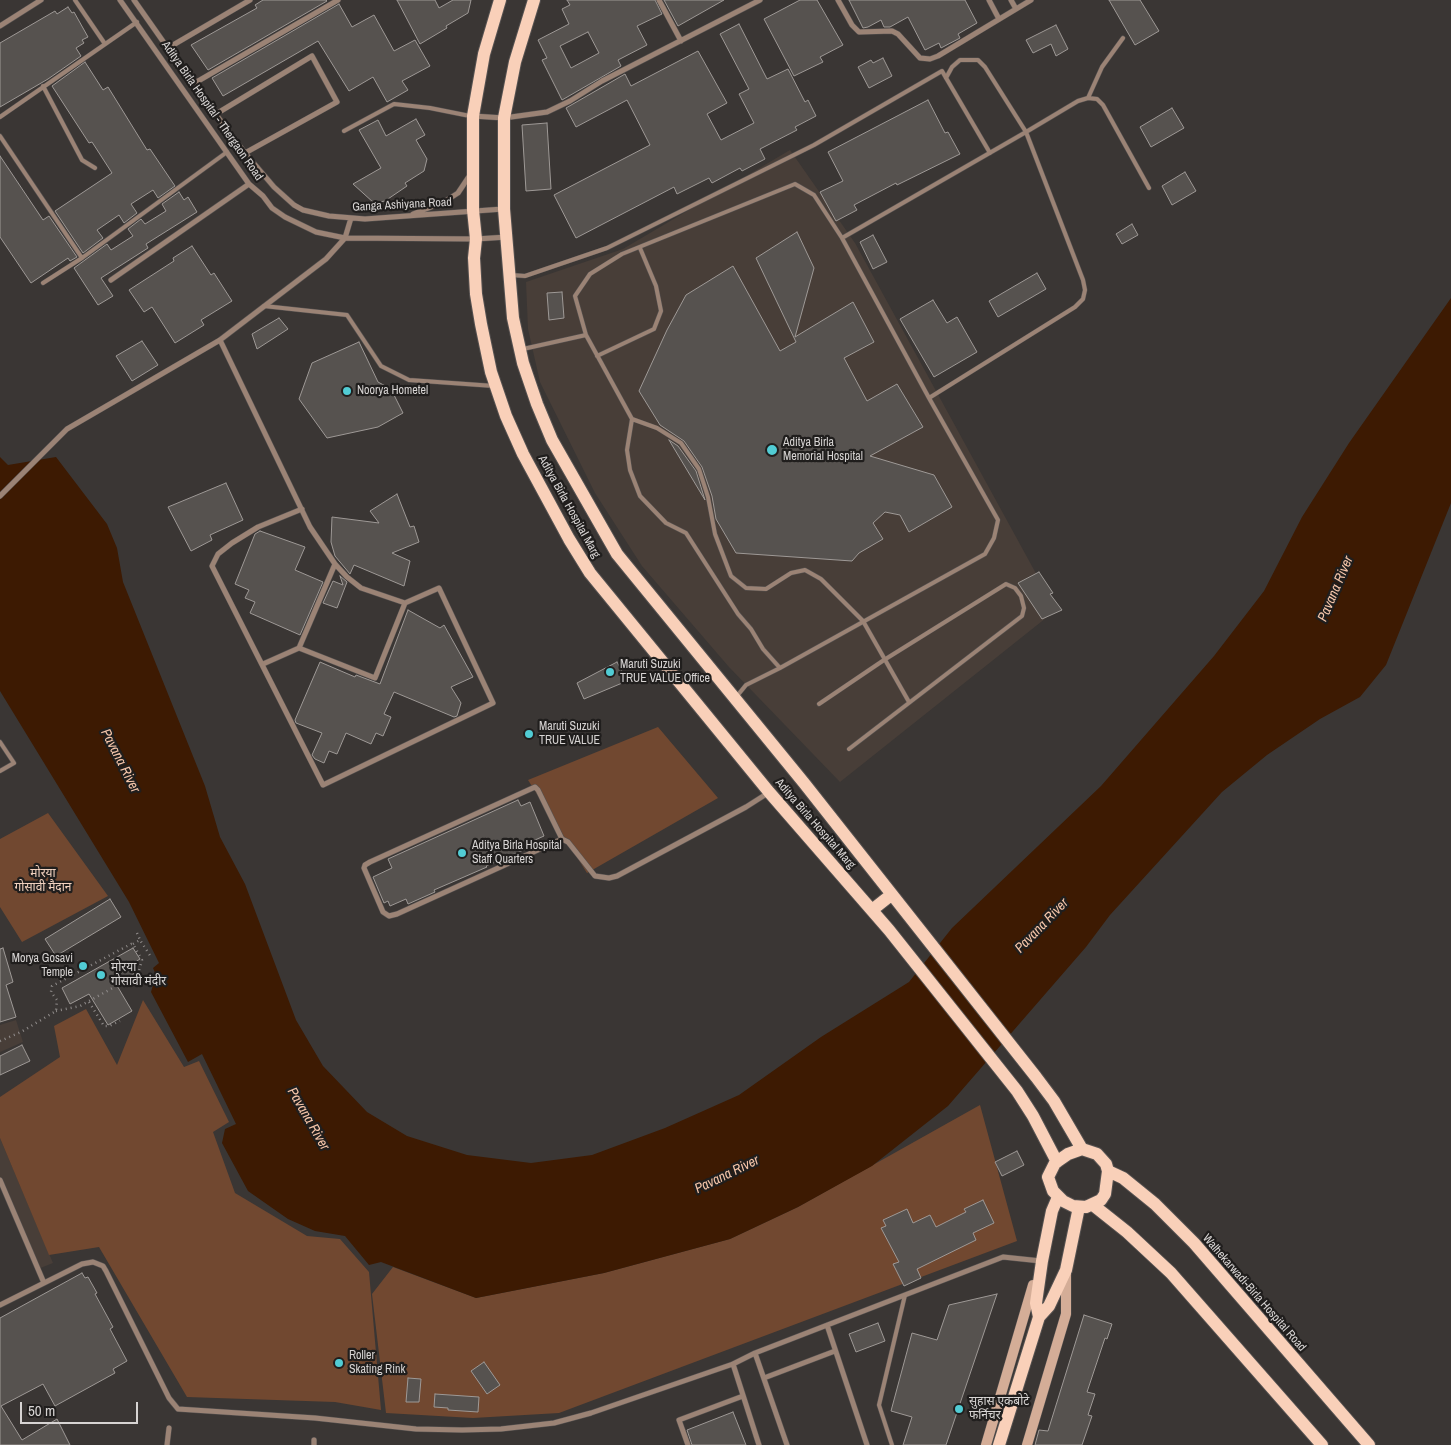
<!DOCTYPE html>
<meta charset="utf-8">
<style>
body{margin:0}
#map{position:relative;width:1451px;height:1445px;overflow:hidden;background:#3a3634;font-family:"Archivo Narrow",sans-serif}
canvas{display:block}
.scale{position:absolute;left:20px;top:1402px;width:118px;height:22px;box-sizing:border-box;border:2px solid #d7d4d3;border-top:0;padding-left:6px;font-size:15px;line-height:18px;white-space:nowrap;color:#d7d4d3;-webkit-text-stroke:4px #201e1d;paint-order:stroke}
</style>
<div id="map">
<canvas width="1451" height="1445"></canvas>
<div class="scale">50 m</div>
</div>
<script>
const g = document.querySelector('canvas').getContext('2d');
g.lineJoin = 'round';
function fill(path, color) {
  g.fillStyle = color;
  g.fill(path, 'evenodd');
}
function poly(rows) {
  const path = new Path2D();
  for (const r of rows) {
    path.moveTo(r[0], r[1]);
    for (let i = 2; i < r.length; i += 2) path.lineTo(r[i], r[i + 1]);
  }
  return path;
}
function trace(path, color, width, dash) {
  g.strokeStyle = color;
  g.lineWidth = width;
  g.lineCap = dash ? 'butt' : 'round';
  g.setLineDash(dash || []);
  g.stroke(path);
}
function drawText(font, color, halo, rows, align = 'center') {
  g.font = font + ' "Archivo Narrow","Noto Sans Devanagari",sans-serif';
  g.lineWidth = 4.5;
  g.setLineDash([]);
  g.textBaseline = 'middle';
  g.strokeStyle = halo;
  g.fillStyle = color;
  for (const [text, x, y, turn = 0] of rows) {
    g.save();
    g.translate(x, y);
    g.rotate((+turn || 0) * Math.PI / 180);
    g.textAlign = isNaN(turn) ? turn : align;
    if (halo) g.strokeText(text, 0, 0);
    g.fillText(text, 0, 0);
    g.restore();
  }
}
fill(poly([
 [790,150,855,243,1056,610,840,782,729,667,642,566,595,493,540,382,528,329,526,282,623,249],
 [16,1020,23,1042,0,1052,0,1025],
 [0,1138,53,1263,38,1269,0,1178]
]), '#483e38');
fill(poly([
 [658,727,718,798,587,873,528,780],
 [48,813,108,896,22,942,0,907,0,839],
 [143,1000,184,1067,199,1061,229,1122,213,1132,235,1193,307,1236,340,1239,369,1272,381,1410,335,1402,187,1397,99,1247,49,1255,0,1138,0,1097,60,1057,54,1026,86,1009,117,1065],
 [980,1105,1017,1241,559,1413,473,1418,386,1413,372,1294,393,1267,476,1298,604,1273,730,1239,798,1207]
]), '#714830');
fill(poly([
 [1451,298,1451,503,1386,665,1360,697,1320,719,1267,755,1222,792,1110,915,1086,947,948,1106,872,1166,798,1207,730,1239,604,1273,476,1298,381,1262,369,1265,345,1236,315,1231,288,1219,248,1191,222,1143,225,1129,236,1124,202,1054,188,1062,151,992,156,975,153,968,159,963,129,902,0,691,0,457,8,465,56,457,107,524,117,548,123,582,205,786,220,837,245,884,296,1020,323,1066,367,1112,407,1136,467,1155,531,1163,592,1155,665,1128,739,1095,821,1037,909,982,952,928,1101,786,1214,656,1264,591,1302,517,1349,443]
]), '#3d1a02');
const building = poly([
 [263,0,326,0,327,1,208,70,191,45,257,8,255,5,263,0],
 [397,0,435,0,439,8,453,0,471,0,468,13,446,26,447,28,420,44,397,0],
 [567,0,655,0,662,14,637,26,647,45,618,60,621,66,562,100,542,60,547,58,538,40,569,24,562,9,570,5,567,0],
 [588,32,599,53,571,68,560,46,588,32],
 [664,0,724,0,678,26,664,0],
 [800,0,817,0,843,45,820,57,823,62,794,76,764,19,800,0],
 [849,0,965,0,977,23,958,34,960,38,941,48,939,43,925,50,908,17,890,27,884,27,881,20,868,27,863,28,849,0],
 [1109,0,1140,0,1159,31,1135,45,1109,0],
 [339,4,352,27,374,15,394,51,415,40,430,66,402,81,408,90,387,102,373,77,349,91,318,41,223,96,212,78,339,4],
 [68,7,72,13,74,12,88,37,82,40,84,43,76,48,81,56,48,79,0,107,0,43,55,11,57,14,68,7],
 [739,24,767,79,788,69,805,102,808,100,816,116,795,127,797,130,760,149,765,159,742,171,740,168,712,183,709,178,677,194,674,187,576,238,554,195,650,145,627,100,576,127,566,108,625,74,631,86,698,51,727,103,707,114,721,140,754,123,739,94,749,89,720,34,739,24],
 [1056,25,1068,49,1056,56,1051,44,1033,53,1026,40,1056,25],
 [883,58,892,76,869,88,858,67,871,60,873,63,883,58],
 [85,62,103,90,108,87,147,150,150,149,175,186,158,198,153,190,131,204,137,213,124,223,119,215,97,230,103,238,83,253,55,211,112,173,92,142,89,143,52,86,85,62],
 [928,100,945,133,948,132,960,154,897,185,896,183,854,205,857,210,836,221,820,192,843,181,828,152,928,100],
 [1172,108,1184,128,1151,147,1140,127,1172,108],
 [416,119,425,135,416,140,427,159,424,171,405,183,407,186,385,201,374,203,353,184,381,168,359,130,378,120,386,136,416,119],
 [547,123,551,189,526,191,522,125,547,123],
 [0,156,43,220,49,216,77,257,70,261,68,258,31,283,0,237,0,156],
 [1185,172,1196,191,1172,205,1162,186,1185,172],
 [179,192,184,200,188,197,197,212,146,244,148,248,101,278,113,296,98,305,74,268,107,244,111,250,133,236,128,229,141,219,145,224,166,211,162,204,179,192],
 [1132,224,1138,235,1122,244,1116,234,1132,224],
 [797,232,814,268,795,337,853,302,874,342,844,358,867,401,897,384,923,427,870,456,934,475,952,507,909,532,900,515,885,512,873,523,883,539,859,553,852,561,736,553,716,519,712,496,702,467,684,441,660,425,639,391,667,330,686,295,733,266,780,351,796,342,756,258,797,232],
 [873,235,887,262,873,269,860,242,873,235],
 [192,246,211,275,214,273,232,301,201,320,204,325,175,343,152,307,144,312,129,290,174,261,173,258,192,246],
 [1037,273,1046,289,998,317,989,301,1037,273],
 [562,292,564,318,549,320,547,293,562,292],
 [933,300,947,323,957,317,977,352,934,377,900,319,933,300],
 [279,318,288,329,257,349,252,334,279,318],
 [142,341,158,365,132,381,116,356,142,341],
 [359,342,378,382,391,389,403,413,378,427,327,438,299,399,312,363,359,342],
 [669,440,678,446,696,471,705,500,669,440],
 [226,483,243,520,210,535,212,540,191,551,168,507,226,483],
 [397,494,410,527,414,526,419,542,392,553,410,561,404,586,354,565,350,574,335,556,331,542,332,517,379,523,370,511,397,494],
 [260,531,305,547,295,570,323,582,300,635,250,613,255,602,245,598,249,590,235,584,255,534,260,531],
 [1039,572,1053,593,1050,594,1062,610,1042,619,1018,583,1039,572],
 [340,576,347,582,337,608,323,603,333,581,343,585,340,576],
 [408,610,440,628,444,625,473,677,451,687,461,703,457,716,454,717,394,692,384,714,391,717,383,736,376,733,371,744,346,733,337,754,329,751,324,763,315,759,312,755,322,733,296,723,295,720,320,662,355,677,356,675,380,684,408,610],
 [617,662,627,681,584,699,577,683,617,662],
 [518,800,521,806,530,802,544,836,535,840,536,842,532,844,533,846,486,866,487,867,434,890,435,892,408,904,406,899,390,906,388,901,384,903,373,877,392,868,388,859,518,800],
 [110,899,121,917,56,956,45,939,110,899],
 [3,948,13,982,6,985,16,1017,0,1022,0,949,3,948],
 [133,948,140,959,132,964,137,972,116,984,132,1011,108,1025,89,994,70,1004,62,988,133,948],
 [22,1045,30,1061,0,1075,0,1056,22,1045],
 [1017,1151,1024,1165,1002,1176,995,1162,1017,1151],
 [983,1200,994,1223,973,1233,976,1240,917,1269,921,1278,904,1286,893,1264,899,1262,881,1228,886,1226,883,1220,907,1209,913,1223,930,1215,936,1227,966,1212,964,1209,983,1200],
 [82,1273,85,1278,88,1277,97,1293,95,1294,113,1327,110,1329,127,1361,113,1369,115,1373,55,1406,43,1384,1,1406,22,1440,57,1419,70,1445,0,1445,0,1318,82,1273],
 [997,1294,946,1445,903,1445,912,1417,891,1411,912,1333,937,1340,949,1305,997,1294],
 [1084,1315,1112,1324,1107,1339,1105,1338,1087,1392,1095,1394,1088,1415,1092,1416,1082,1445,1035,1445,1039,1430,1048,1431,1084,1315],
 [878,1323,885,1341,856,1352,849,1334,878,1323],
 [484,1362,500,1385,487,1394,471,1371,484,1362],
 [408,1378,421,1379,419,1402,406,1402,408,1378],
 [435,1394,479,1397,478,1412,448,1410,448,1408,434,1407,435,1394],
 [733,1412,746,1445,692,1445,687,1430,733,1412]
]);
fill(building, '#56524f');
trace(building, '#9e9996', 1);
const service = poly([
 [75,0,105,44],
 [946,78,952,67,960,60,978,60,985,67,1026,132,1078,101,1088,98,1097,99,1103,105,1149,188],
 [43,86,82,160,95,168],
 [1088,98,1102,67,1123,38],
 [0,117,137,22],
 [344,131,394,104,430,108,470,116],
 [0,136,82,258],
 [842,238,1026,132,1083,280,1085,290,1083,299,1075,307,929,398],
 [511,275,525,276,607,248,814,145,942,71,990,153],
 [43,283,82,258,227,152],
 [264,306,347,315,381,366,409,380,494,386],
 [586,335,575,296,590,274,622,254,795,184,814,195,842,238,929,398,998,520,994,538,985,554,780,668,746,685,737,696],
 [523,349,586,335,632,419,657,428,681,443,699,469,708,497,715,534,731,576,746,588,766,589,791,573,805,570,821,579,863,621,909,702],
 [597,356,654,329,661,311,656,286,640,248],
 [632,419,627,450,630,470,640,496,666,523,686,533,738,614,751,629,763,649,780,668],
 [819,704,884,660,1006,584,1015,588,1021,596,1024,608,1022,616,849,749],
 [0,742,14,763,0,771],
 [892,1445,879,1405,905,1295]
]);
const minor = poly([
 [120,0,249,184,263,196,272,208,285,217,316,232,345,238,476,239,507,237],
 [134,0,193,84,245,153,274,187,294,205,303,210,329,216,365,219,503,209],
 [659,0,681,41],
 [838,0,852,25,859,32,892,31,898,34,920,58,930,59,938,56,1031,0],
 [989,0,999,19],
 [1011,0,1016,9],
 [0,26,41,0],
 [168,48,250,0],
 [193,84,338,0],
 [216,114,312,56,337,102,245,153],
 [473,116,504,118,547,112,570,101,602,81,760,0],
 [413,214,444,202,458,193,470,175],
 [111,280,249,184],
 [220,340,310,527,335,564,347,577,361,588,405,603,439,588,493,703,323,785,212,566,218,554,232,543,258,527,302,509],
 [0,496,67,429,220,340,326,259,345,238,351,218],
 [299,648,335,564],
 [263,664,299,648,375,678,405,603],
 [562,839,538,790,535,787,370,862,365,865,364,868,383,912,389,916,397,914,562,839,568,842,595,876,609,878,617,876,746,807,768,793],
 [0,1180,44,1283],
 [0,1305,82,1264,93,1262,103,1266,106,1271,169,1398,178,1409,315,1418,416,1429,462,1430,501,1429,554,1423,591,1413,733,1364,755,1353,1003,1257,1041,1261],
 [827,1325,867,1445],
 [755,1353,787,1445],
 [733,1364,759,1445],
 [764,1378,835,1351],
 [167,1445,169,1428],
 [314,1445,314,1440],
 [688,1445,679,1420,743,1396]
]);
const secondary = poly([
 [986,1445,1033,1285],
 [1027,1445,1066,1314,1066,1273]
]);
const primary = poly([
 [500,0,484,54,473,116,473,210,476,239,474,258,476,294,481,324,491,372,506,416,523,454,569,539,590,573,769,792,889,930,1017,1091,1033,1116,1057,1162],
 [534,0,515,62,504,118,504,209,513,318,523,363,537,404,552,440,617,554,804,783,1036,1077,1054,1101,1082,1149],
 [872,910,891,895],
 [1082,1149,1097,1154,1106,1164,1108,1171,1105,1194,1101,1200,1086,1207,1073,1206,1063,1201,1053,1191,1048,1177,1055,1163,1068,1154,1082,1149],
 [1108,1171,1123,1178,1155,1204,1194,1243,1369,1445],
 [1093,1205,1127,1232,1171,1273,1322,1445],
 [1039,1317,1036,1303,1042,1261,1052,1211,1058,1197],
 [999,1445,1039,1317,1049,1306,1066,1270,1079,1207]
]);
trace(service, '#565251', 5);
trace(minor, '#565251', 6);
trace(secondary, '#565251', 11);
trace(primary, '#565251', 14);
trace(poly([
 [137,933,140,940],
 [133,944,140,940,151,957],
 [89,1002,104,1026,109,1026,120,1021],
 [0,1041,21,1032,56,1011,57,1000,51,992,52,986,131,944,133,944,142,960,138,974,80,1006,56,1011]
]), '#908c8b', 2.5, [1, 4]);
trace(service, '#9b8375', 4);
trace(minor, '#9b8375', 5);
trace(secondary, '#d4ad97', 10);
trace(primary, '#f9d0b9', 12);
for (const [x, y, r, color] of [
 [347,391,5,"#51ccd4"],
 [772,450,6,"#51ccd4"],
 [610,672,5,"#51ccd4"],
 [529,734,5,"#51ccd4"],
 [462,853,5,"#51ccd4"],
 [83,966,5,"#51ccd4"],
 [101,975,5,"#51ccd4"],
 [339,1363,5,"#51ccd4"],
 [959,1409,5,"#51ccd4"]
]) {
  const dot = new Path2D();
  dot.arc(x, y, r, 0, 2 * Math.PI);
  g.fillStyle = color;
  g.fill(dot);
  trace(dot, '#201e1d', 2);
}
drawText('12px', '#d7d4d3', '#201e1d', [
 ["Aditya Birla Hospital - Thergaon Road",212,111,55],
 ["Ganga Ashiyana Road",402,205,-3],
 ["Aditya Birla Hospital Marg",569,507,61],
 ["Aditya Birla Hospital Marg",815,824,49],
 ["Walhekarwadi-Birla Hospital Road",1254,1293,49]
]);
drawText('12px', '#d7d4d3', '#201e1d', [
 ["Noorya Hometel",357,391],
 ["Aditya Birla",783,443],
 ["Memorial Hospital",783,457],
 ["Maruti Suzuki",620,665],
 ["TRUE VALUE Office",620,679],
 ["Maruti Suzuki",539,727],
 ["TRUE VALUE",539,741],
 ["Aditya Birla Hospital",472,846],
 ["Staff Quarters",472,860],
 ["Morya Gosavi",73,959,"right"],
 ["Temple",73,973,"right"],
 ["मोरया",111,968],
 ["गोसावी मंदीर",111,982],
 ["Roller",349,1356],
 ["Skating Rink",349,1370],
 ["सुहास एकबोटे",969,1402],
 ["फर्निचर",969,1416]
], 'left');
drawText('12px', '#f3d3c0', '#201e1d', [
 ["मोरया",43,874],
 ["गोसावी मैदान",43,888]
]);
drawText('italic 14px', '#f5c5a9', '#201e1d', [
 ["Pavana River",1336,589,-67],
 ["Pavana River",120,761,63],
 ["Pavana River",1042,926,-46],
 ["Pavana River",308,1119,60],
 ["Pavana River",727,1175,-26]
]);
</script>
